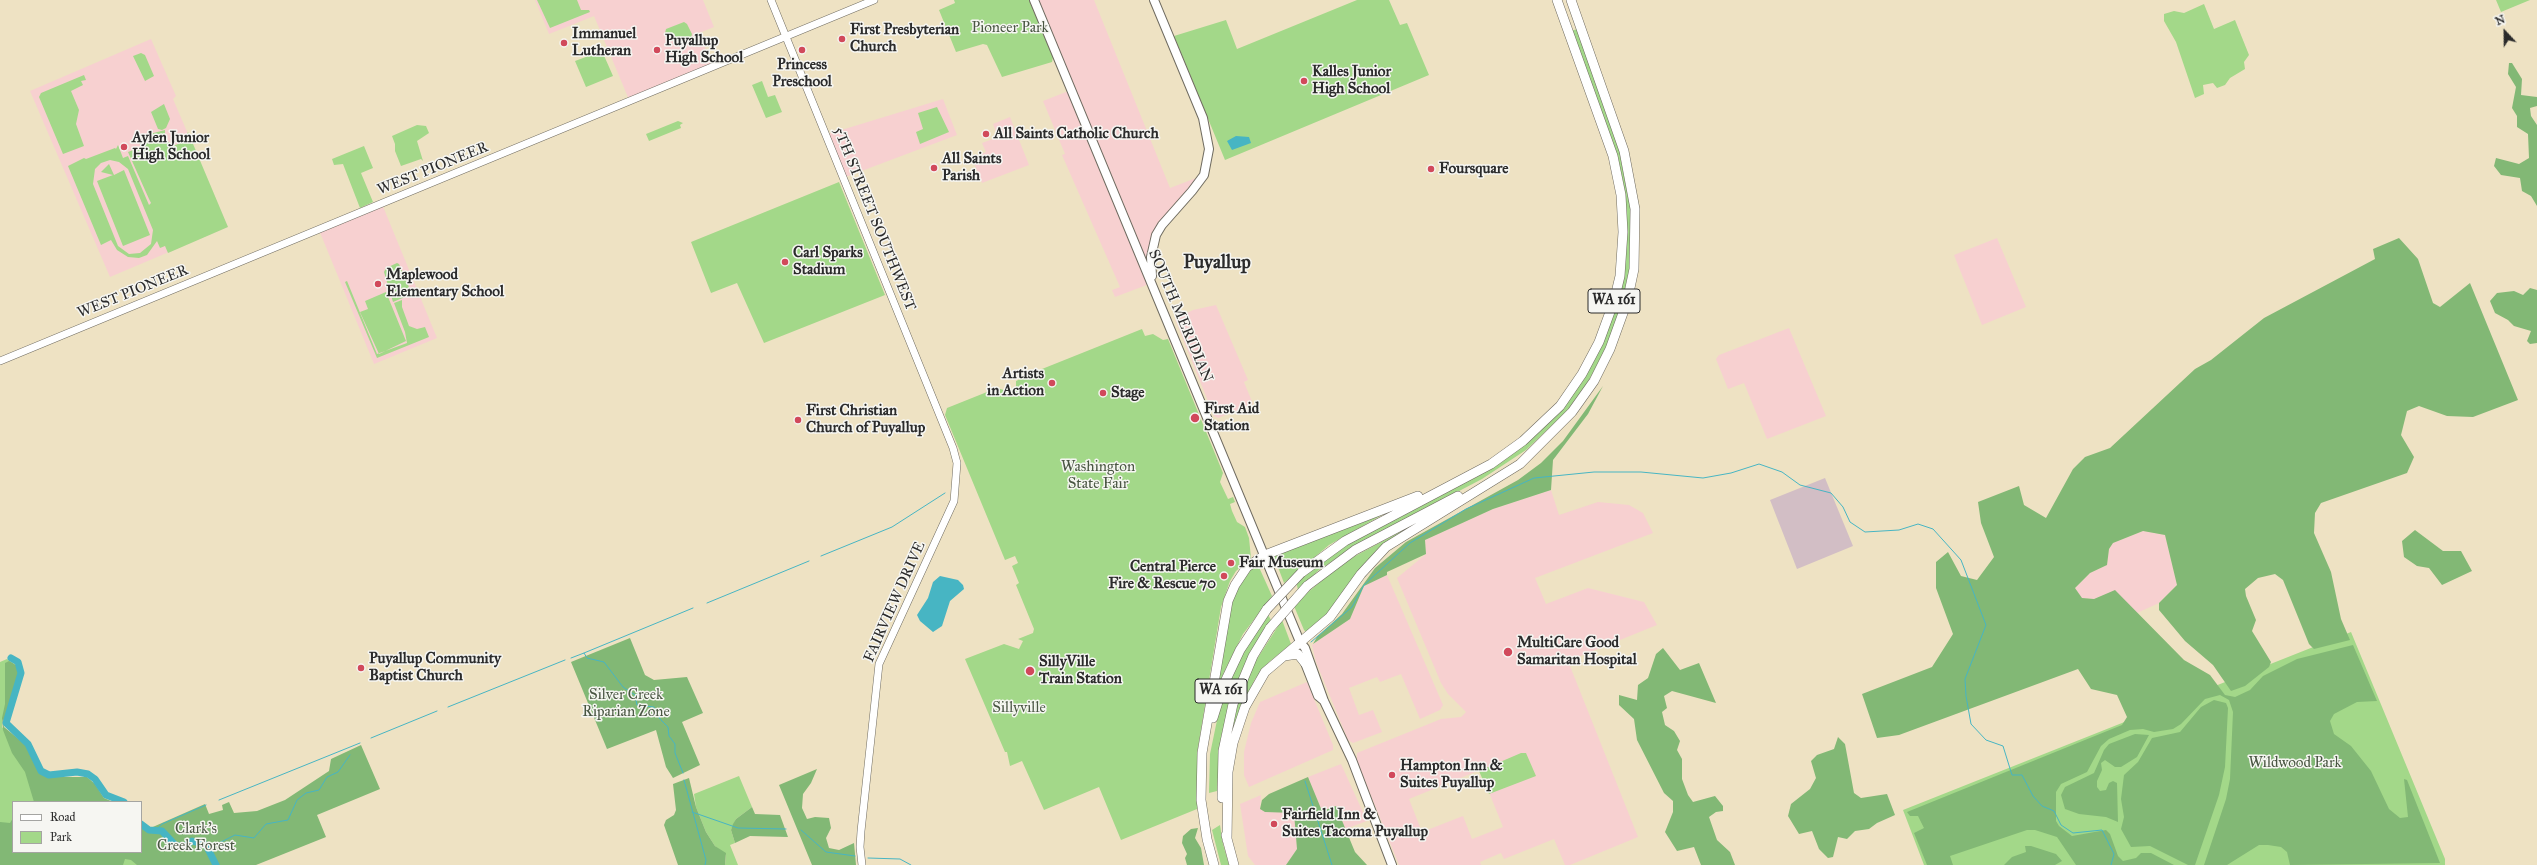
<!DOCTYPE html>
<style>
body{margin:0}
#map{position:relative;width:2537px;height:865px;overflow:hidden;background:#eee2c3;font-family:"IM FELL Great Primer",serif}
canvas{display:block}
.legend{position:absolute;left:12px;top:801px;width:130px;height:52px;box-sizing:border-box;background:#f6f6f2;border:1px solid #a5a5a2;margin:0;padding:5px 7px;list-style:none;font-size:12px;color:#2b2b2b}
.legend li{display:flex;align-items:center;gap:8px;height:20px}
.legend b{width:20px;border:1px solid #a5a5a2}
.north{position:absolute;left:2485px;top:12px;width:40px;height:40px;-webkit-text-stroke:3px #f6f6f2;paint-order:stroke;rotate:338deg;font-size:11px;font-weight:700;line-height:16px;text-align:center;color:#2b2b2b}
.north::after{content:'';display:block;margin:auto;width:14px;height:18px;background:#2b2b2b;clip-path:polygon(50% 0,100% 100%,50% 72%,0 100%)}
</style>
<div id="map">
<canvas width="2537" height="865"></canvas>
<ul class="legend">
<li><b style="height:5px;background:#fff"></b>Road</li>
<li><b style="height:11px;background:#a3d889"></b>Park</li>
</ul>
<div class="north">N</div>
</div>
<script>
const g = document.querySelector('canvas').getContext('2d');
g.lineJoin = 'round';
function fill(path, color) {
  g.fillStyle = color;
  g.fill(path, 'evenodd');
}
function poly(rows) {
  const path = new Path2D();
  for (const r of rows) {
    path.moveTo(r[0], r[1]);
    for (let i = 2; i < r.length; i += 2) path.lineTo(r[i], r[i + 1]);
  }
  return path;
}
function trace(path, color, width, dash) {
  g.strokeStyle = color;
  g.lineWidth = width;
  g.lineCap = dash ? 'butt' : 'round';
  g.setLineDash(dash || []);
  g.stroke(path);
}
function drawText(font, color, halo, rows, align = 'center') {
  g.font = font + ' "IM FELL Great Primer",serif';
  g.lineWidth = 3;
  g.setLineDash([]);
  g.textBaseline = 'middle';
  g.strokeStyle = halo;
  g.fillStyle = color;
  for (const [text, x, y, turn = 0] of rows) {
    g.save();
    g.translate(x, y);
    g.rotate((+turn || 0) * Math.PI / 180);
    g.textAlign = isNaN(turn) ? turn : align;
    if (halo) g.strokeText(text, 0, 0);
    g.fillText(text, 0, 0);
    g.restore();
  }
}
fill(poly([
 [535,0,703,0,714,27,699,33,713,67,630,102,594,16,549,34],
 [1034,0,1094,0,1170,188,1204,175,1156,235,1152,283,1115,297,1112,290,1120,287,1062,155,1065,154,1043,101,1071,90],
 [151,39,176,96,173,99,228,227,110,277,30,91],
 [943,99,957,135,843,178,825,135],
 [1010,117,1029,165,982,183,972,158,986,152,982,143,998,137,993,124],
 [382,204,437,338,374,364,319,230],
 [1997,238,2026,307,1982,325,1954,255],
 [1216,305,1248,380,1244,382,1253,404,1218,418,1214,416,1175,319,1193,310],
 [1789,328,1826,416,1767,439,1744,383,1728,389,1716,359,1719,355],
 [1551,490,1559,515,1598,502,1629,505,1643,513,1653,533,1535,578,1546,604,1588,588,1644,602,1657,625,1568,661,1638,837,1570,865,1565,865,1554,839,1504,859,1501,853,1480,862,1481,865,1399,865,1357,761,1357,753,1441,719,1461,717,1466,712,1448,694,1441,683,1397,578,1426,554,1425,540,1493,509],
 [1480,770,1503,827,1472,839,1463,816,1422,832,1409,799],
 [2143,531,2165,535,2177,585,2159,603,2137,613,2115,591,2094,599,2081,598,2075,588,2090,573,2107,565,2109,549,2113,543],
 [1387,575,1443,705,1440,710,1420,719,1401,674,1380,682,1377,677,1349,688,1359,715,1373,710,1382,732,1353,743,1348,740,1316,662,1312,645,1350,619,1364,586],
 [1307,682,1333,745,1333,750,1249,787,1244,775,1244,752,1251,723,1260,702],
 [1341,764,1367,821,1345,829,1336,806,1322,812,1308,777],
 [1261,795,1260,809,1294,813,1297,849,1286,865,1255,865,1248,856,1240,804]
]), '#f7d0d0');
fill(poly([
 [1825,478,1853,546,1797,569,1770,500]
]), '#d2bec5');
fill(poly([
 [537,0,577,0,581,10,589,10,590,12,550,28],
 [954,0,1029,0,1053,57,1052,62,1002,77,987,45,983,44,956,52,939,10,955,3],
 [1357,0,1389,0,1400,25,1407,23,1429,75,1225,160,1174,36,1226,20,1237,49],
 [2496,0,2530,0,2501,12],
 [2204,4,2214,29,2235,20,2249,55,2244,62,2245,69,2230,78,2225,85,2217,88,2213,83,2203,85,2204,94,2195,98,2176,42,2164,21,2164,14,2174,11,2184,13],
 [684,22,687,24,692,34,691,38,681,42,669,40,665,33,666,29],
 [1577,29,1619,145,1631,207,1629,275,1619,317,1602,357,1586,385,1567,411,1526,450,1482,479,1358,544,1319,570,1298,590,1296,581,1348,544,1526,443,1556,415,1582,382,1595,359,1617,305,1627,219,1626,205,1571,31],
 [602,51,613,76,586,87,575,61],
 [141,53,145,55,154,76,145,81,133,56],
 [84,75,86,80,81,81,83,85,71,91,79,110,76,124,84,146,63,154,39,97,41,93],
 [762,81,768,97,775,95,782,112,766,118,752,85],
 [164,104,170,119,166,128,162,130,158,129,151,112],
 [937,107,949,132,920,144,916,132,923,129,918,113],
 [678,121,683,123,680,125,681,128,649,141,646,134],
 [417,125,426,126,429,133,417,141,423,161,421,159,401,166,395,151,395,144,392,136],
 [165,130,165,139,173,146,183,142,188,132,228,227,168,253,165,246,160,248,157,241,147,255,139,258,128,257,117,250,111,240,101,245,68,166,84,158,86,159,115,148,116,149,118,145,123,158,128,156,149,205,151,203,149,199,128,152,141,147,139,142,142,136],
 [110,160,119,162,128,169,153,230,151,244,140,253,129,254,118,246,93,184,95,169,101,163],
 [364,146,373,168,361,173,373,202,360,208,343,164,334,165,332,159],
 [109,164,114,175,124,170,150,235,123,246,97,181,113,175,101,172],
 [839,182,885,295,764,343,737,283,711,293,691,242],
 [397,263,399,264,412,294,393,302,384,272,386,268],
 [347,281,377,354,407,343,405,332,394,303,402,300,402,307,409,326,417,329,425,327,429,337,377,358,345,282],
 [386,292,406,341,379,354,360,312,368,309,365,301],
 [1142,329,1145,336,1153,334,1163,340,1168,339,1223,473,1220,482,1228,499,1233,497,1235,502,1230,504,1232,511,1237,522,1245,527,1249,538,1251,558,1236,571,1230,581,1221,607,1197,754,1197,809,1121,840,1099,787,1044,810,1022,761,1010,766,1007,752,1005,752,965,659,1004,644,1019,649,1023,641,1018,639,1033,633,1034,629,1016,585,1019,583,1012,566,1018,563,1015,556,1005,560,945,415,947,408,997,388,1007,391,1016,387,1016,381,1042,369],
 [1391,510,1329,545,1284,583,1273,554],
 [1411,526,1329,614,1306,632,1304,630,1294,606,1307,593,1344,562],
 [1258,565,1272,596,1243,634,1224,672,1212,703,1230,599,1247,571],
 [1267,613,1271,620,1250,652,1232,694,1221,737,1217,791,1209,793,1210,754,1221,701,1234,667],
 [1282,620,1291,644,1269,662,1255,679,1243,704,1230,746,1230,733,1239,699,1255,662],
 [2351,632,2445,859,2445,865,1924,865,1903,810],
 [7,659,14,664,14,686,7,713,2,720,2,727,39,775,101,802,13,802,13,852,141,852,210,865,0,865,0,662],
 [1521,753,1526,753,1536,776,1489,794,1479,771],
 [739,776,752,807,736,819,731,830,735,843,730,845,738,865,725,865,726,855,715,846,706,832,696,807,694,794],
 [1220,825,1223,844,1229,865,1221,865,1212,830]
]), '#a3d889');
fill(poly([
 [2509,63,2512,63,2522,79,2521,95,2537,97,2537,106,2530,108,2531,116,2537,125,2537,206,2531,196,2522,191,2520,178,2501,175,2494,166,2496,158,2519,164,2529,158,2528,134,2517,127,2517,116,2512,108,2516,87,2508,74],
 [2399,238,2418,259,2433,303,2440,307,2470,283,2518,400,2473,417,2447,416,2419,406,2407,411,2401,435,2414,457,2407,473,2321,503,2315,513,2314,533,2331,572,2341,619,2350,640,2314,649,2309,644,2283,580,2275,574,2258,578,2245,589,2246,596,2256,620,2252,631,2271,662,2269,667,2245,686,2231,691,2213,665,2185,641,2159,610,2159,603,2177,585,2165,535,2143,531,2113,543,2109,549,2107,565,2090,573,2075,588,2082,598,2094,599,2115,590,2184,660,2210,675,2225,695,2235,697,2250,690,2263,676,2297,659,2353,645,2377,701,2357,702,2334,714,2330,721,2334,734,2351,746,2371,771,2389,809,2400,818,2408,817,2404,779,2407,780,2440,863,2290,865,2287,852,2281,847,2268,845,2259,845,2227,865,2204,865,2226,799,2230,779,2233,712,2229,700,2220,695,2205,699,2181,724,2173,729,2154,732,2143,729,2130,730,2109,739,2101,746,2087,772,2061,784,2056,792,2056,821,2059,826,2072,836,2106,830,2110,834,2118,856,2123,861,2136,858,2141,853,2151,853,2174,865,2076,865,2057,837,2035,830,2027,830,1950,856,1953,865,1927,865,1914,833,1924,828,1918,816,1910,816,1907,812,2122,725,2127,717,2117,695,2091,689,2078,669,1899,735,1877,738,1862,694,1932,667,1953,634,1936,588,1936,562,1948,552,1961,576,1977,580,1994,557,1981,523,1978,502,2019,486,2024,505,2046,518,2073,469,2085,457,2110,448,2195,369,2211,360,2264,318,2375,259,2373,249],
 [2530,288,2537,290,2537,343,2530,344,2527,341,2531,331,2514,326,2508,320,2495,313,2490,301,2497,293,2514,291,2523,295],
 [1603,386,1588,414,1553,460,1551,490,1493,509,1425,540,1426,554,1387,572,1387,575,1364,586,1350,619,1313,644,1317,637,1342,614,1375,568,1406,542,1518,480,1541,463,1563,441],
 [2415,530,2443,551,2461,551,2472,571,2442,585,2429,568,2417,566,2404,557,2402,541],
 [630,638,645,675,654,680,687,677,703,713,682,722,700,765,673,778,666,767,656,730,607,749,571,662],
 [1663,648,1680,670,1699,663,1716,703,1672,691,1664,696,1667,708,1662,712,1665,725,1674,731,1680,741,1677,750,1682,759,1682,779,1688,795,1693,802,1715,796,1723,806,1723,811,1716,812,1709,817,1717,840,1730,852,1735,865,1701,865,1694,847,1677,851,1665,832,1673,812,1673,801,1664,793,1637,740,1634,719,1619,705,1619,695,1637,700,1638,685,1648,678,1656,654],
 [9,661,16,665,20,673,10,710,3,721,4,727,27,746,42,774,50,777,87,777,95,784,104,798,113,802,34,802,25,772,12,753,3,730,2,718,5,704,5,663],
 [2214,700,2226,703,2228,708,2225,767,2219,795,2195,865,2188,865,2150,846,2131,847,2121,829,2124,817,2121,799,2124,775,2138,762,2152,738,2180,732,2201,707],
 [2135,734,2149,735,2137,757,2121,767,2115,767,2105,760,2101,763,2102,770,2097,781,2097,787,2100,791,2106,790,2109,783,2113,781,2117,783,2118,822,2106,817,2079,814,2065,809,2061,795,2065,787,2094,773,2104,750,2109,744],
 [1838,737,1845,744,1854,793,1861,798,1887,794,1895,815,1877,823,1869,829,1855,831,1847,839,1838,837,1833,857,1828,858,1819,849,1812,831,1799,834,1788,816,1791,804,1810,789,1816,778,1811,761,1817,755,1834,749],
 [361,745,380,789,317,815,326,837,256,865,137,865,131,860,125,859,123,865,0,865,0,822,10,823,13,818,13,852,141,852,141,828,146,830,205,804,209,814,223,810,222,805,229,802,234,813,257,811,285,800,329,771,331,759],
 [817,769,811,783,803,794,802,808,807,819,815,817,829,818,831,828,826,838,829,848,839,850,854,843,856,865,812,865,779,785],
 [1308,777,1322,811,1336,806,1355,852,1367,865,1286,865,1297,849,1294,813,1265,812,1260,809,1262,800,1269,794],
 [689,778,696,807,706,832,715,846,726,853,725,865,678,865,664,825,666,820,674,815,676,810,673,784],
 [752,807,755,814,780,815,788,837,750,836,735,843,731,830,733,824,736,819],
 [1198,828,1195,838,1201,848,1204,865,1187,865,1185,858,1187,854,1182,843,1183,836,1191,829],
 [2025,846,2031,846,2056,854,2062,861,2055,865,2004,865,2012,857,2026,852]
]), '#82b875');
fill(poly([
 [1236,136,1249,137,1251,143,1232,150,1227,141],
 [940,576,958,580,963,585,964,589,950,601,942,626,933,632,920,621,917,615,928,598,933,582]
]), '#47b5c3');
trace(poly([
 [821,556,892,527,945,493],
 [707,603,809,561],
 [1311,642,1352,607,1364,585,1410,543,1466,509,1534,478,1594,472,1641,472,1703,478,1731,473,1759,464,1782,472,1800,485,1831,493,1843,507,1850,522,1865,532,1899,530,1918,524,1933,529,1961,560,1986,625,1965,679,1966,696,1971,724,1986,740,2003,746,2012,775,2022,775,2033,796,2042,806,2054,811,2061,825,2073,833,2102,830,2114,854,2111,865],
 [584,653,693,608],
 [571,658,584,653,587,658,604,662,623,687,635,695,637,705,654,707,660,719,668,727,669,736,675,744,675,753,683,773],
 [448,707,565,660],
 [371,738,437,711],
 [684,780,706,860,705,865],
 [1305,781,1332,865],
 [219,800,360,743],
 [692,812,738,828,786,829],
 [156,830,162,824,206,805],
 [801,830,826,852,855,856],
 [198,842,217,844,235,835,254,838,266,824,288,820,297,800,306,793,319,790,327,777,338,772,350,755],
 [868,858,900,859,911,865]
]), '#47b5c3', 1);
trace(poly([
 [11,658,18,662,21,673,6,723,28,744,41,771,49,775,77,772,88,774,95,779,106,795,124,802],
 [141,824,149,830,162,831,176,846,185,846,192,841,206,845,216,865]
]), '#47b5c3', 7);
const secondary = poly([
 [771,0,953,448,957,463,954,501,879,664,861,831,860,847,862,865],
 [0,361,874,0]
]);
const primary = poly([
 [1034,0,1300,642,1305,648,1324,701,1352,760,1392,865],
 [1152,276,1151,257,1156,235,1162,225,1192,191,1204,175,1209,149,1203,118,1154,0],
 [1303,658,1318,696,1324,701]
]);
const motorway = poly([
 [1301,573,1345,541,1491,464,1523,441,1560,406,1582,374,1599,342,1614,301,1620,276,1623,232,1621,195,1613,156,1557,0],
 [1307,586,1355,550,1458,496],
 [1284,656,1298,654,1305,663],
 [1213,718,1223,686,1240,650,1267,609],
 [1222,798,1223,751,1233,704,1253,656,1270,628],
 [1226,835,1234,865],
 [1227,840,1228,772,1233,743,1245,707,1265,672,1330,617,1361,574,1386,547,1520,464,1572,412,1594,381,1610,349,1627,302,1634,269,1635,209,1624,151,1571,0],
 [1214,865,1207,839,1201,800,1202,753,1228,601,1235,585,1247,567,1265,555,1418,496]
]);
trace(secondary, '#6f6b60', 8);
trace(primary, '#6f6b60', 10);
trace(motorway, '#6f6b60', 10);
trace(secondary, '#fff', 7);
trace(primary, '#fff', 8);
trace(motorway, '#fff', 9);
const motorwayBridge = poly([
 [1267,609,1301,573],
 [1270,628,1307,586]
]);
trace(motorwayBridge, '#6f6b60', 10, []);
trace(motorwayBridge, '#fff', 9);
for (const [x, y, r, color] of [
 [842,39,4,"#d1495b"],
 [564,43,4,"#d1495b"],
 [657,50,4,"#d1495b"],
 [802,50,4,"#d1495b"],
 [1304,81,4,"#d1495b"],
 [986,134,4,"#d1495b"],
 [124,147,4,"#d1495b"],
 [934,168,4,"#d1495b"],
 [1431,169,4,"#d1495b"],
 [785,262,4,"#d1495b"],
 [378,284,4,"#d1495b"],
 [1052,383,4,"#d1495b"],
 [1103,393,4,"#d1495b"],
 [1195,418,5,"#d1495b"],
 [798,420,4,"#d1495b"],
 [1231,563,4,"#d1495b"],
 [1224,576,4,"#d1495b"],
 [1508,652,5,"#d1495b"],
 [361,668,4,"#d1495b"],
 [1030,671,5,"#d1495b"],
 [1392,775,4,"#d1495b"],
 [1274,824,4,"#d1495b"]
]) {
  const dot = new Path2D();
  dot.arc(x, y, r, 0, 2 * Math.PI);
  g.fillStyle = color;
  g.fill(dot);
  trace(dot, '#f6f6f2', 1.5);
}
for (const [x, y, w] of [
 [1614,301,52],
 [1221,691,52]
]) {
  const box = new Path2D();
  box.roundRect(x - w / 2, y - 12, w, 24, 3);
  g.fillStyle = '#f6f6f2';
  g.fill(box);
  trace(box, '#2b2b2b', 1);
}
drawText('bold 14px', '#2b2b2b', null, [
 ["WA 161",1614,301],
 ["WA 161",1221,691]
]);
drawText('15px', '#495642', '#f6f6f2', [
 ["Pioneer Park",1010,28],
 ["Washington",1098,467],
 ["State Fair",1098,484],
 ["Silver Creek",626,695],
 ["Riparian Zone",626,712],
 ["Sillyville",1019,708],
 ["Wildwood Park",2295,763],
 ["Clark's",196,829],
 ["Creek Forest",196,846]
]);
drawText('bold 15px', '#2b2b2b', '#f6f6f2', [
 ["First Presbyterian",850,30],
 ["Church",850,47],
 ["Immanuel",572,34],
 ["Lutheran",572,51],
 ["Puyallup",665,41],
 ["High School",665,58],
 ["Princess",802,65,"center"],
 ["Preschool",802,82,"center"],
 ["Kalles Junior",1312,72],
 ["High School",1312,89],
 ["All Saints Catholic Church",994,134],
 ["Aylen Junior",132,138],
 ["High School",132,155],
 ["All Saints",942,159],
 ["Parish",942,176],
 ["Foursquare",1439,169],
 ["Carl Sparks",793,253],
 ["Stadium",793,270],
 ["Maplewood",386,275],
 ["Elementary School",386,292],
 ["Artists",1044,374,"right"],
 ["in Action",1044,391,"right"],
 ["Stage",1111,393],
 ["First Aid",1204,409],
 ["Station",1204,426],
 ["First Christian",806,411],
 ["Church of Puyallup",806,428],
 ["Fair Museum",1239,563],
 ["Central Pierce",1216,567,"right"],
 ["Fire & Rescue 70",1216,584,"right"],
 ["MultiCare Good",1517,643],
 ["Samaritan Hospital",1517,660],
 ["Puyallup Community",369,659],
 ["Baptist Church",369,676],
 ["SillyVille",1039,662],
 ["Train Station",1039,679],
 ["Hampton Inn &",1400,766],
 ["Suites Puyallup",1400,783],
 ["Fairfield Inn &",1282,815],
 ["Suites Tacoma Puyallup",1282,832]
], 'left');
drawText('15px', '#2b2b2b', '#f6f6f2', [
 ["WEST PIONEER",433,169,-22],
 ["5TH STREET SOUTHWEST",874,219,68],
 ["WEST PIONEER",133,292,-22],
 ["SOUTH MERIDIAN",1180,316,67],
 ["FAIRVIEW DRIVE",895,602,-66]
]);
drawText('bold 19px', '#2b2b2b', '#f6f6f2', [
 ["Puyallup",1217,263]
]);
</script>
